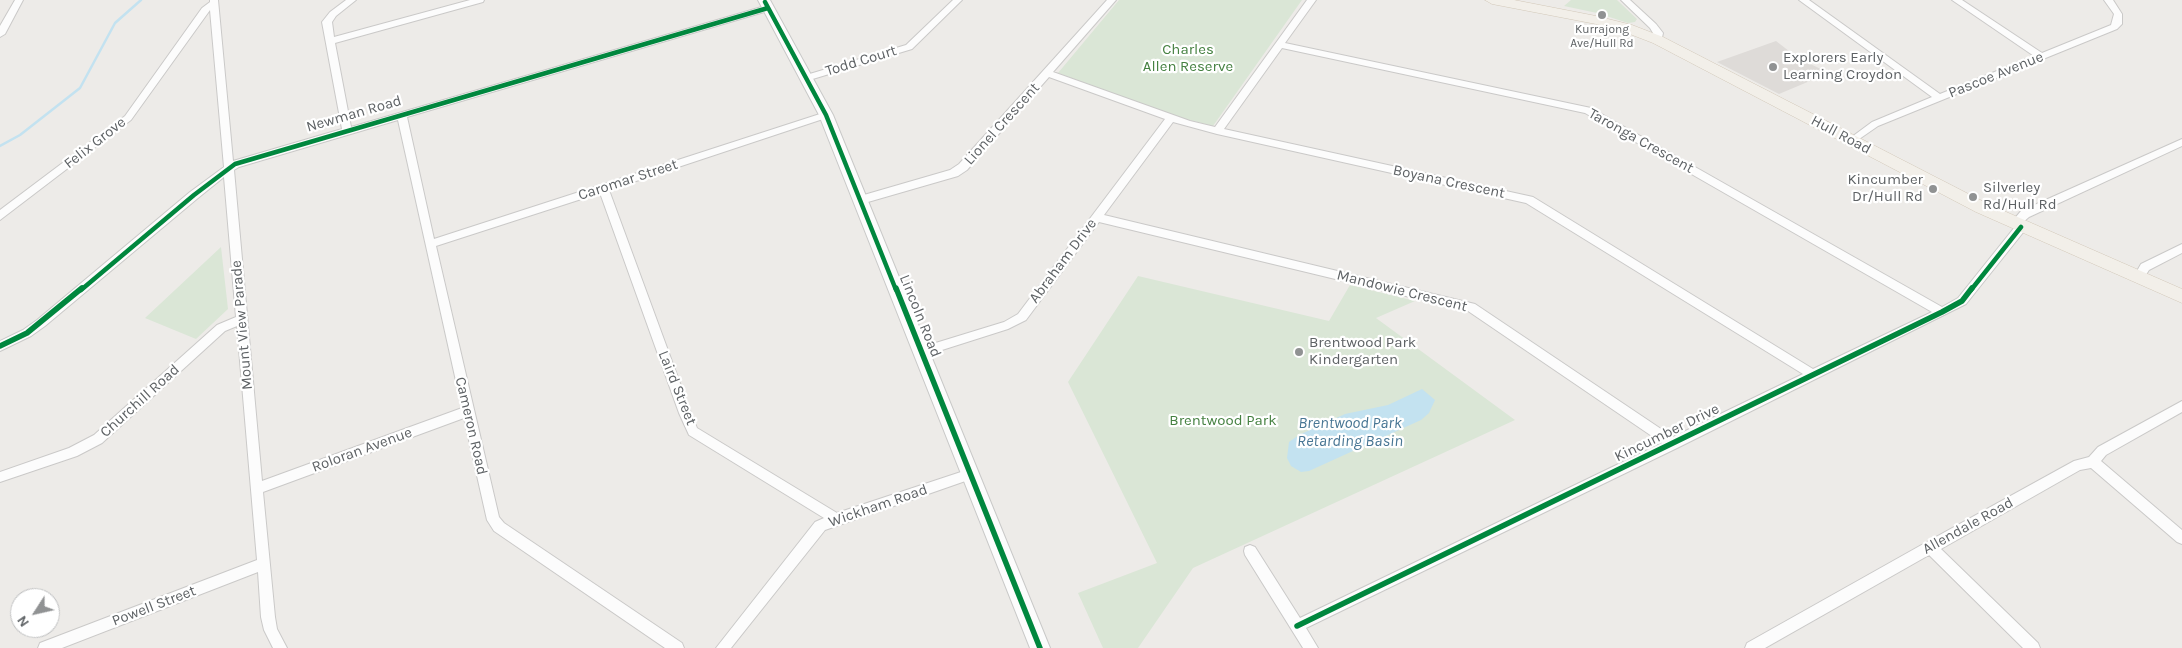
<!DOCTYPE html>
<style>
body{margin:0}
#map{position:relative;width:2182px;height:648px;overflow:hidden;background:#edebe8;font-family:Karla,sans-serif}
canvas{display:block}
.north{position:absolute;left:10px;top:588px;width:50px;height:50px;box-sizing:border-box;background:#fff;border:1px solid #bfc0c1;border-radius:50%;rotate:235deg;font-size:14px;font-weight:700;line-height:20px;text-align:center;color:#5e6265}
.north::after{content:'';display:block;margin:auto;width:18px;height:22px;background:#909293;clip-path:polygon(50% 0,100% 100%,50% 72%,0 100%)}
</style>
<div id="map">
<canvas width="2182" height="648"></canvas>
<div class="north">N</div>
</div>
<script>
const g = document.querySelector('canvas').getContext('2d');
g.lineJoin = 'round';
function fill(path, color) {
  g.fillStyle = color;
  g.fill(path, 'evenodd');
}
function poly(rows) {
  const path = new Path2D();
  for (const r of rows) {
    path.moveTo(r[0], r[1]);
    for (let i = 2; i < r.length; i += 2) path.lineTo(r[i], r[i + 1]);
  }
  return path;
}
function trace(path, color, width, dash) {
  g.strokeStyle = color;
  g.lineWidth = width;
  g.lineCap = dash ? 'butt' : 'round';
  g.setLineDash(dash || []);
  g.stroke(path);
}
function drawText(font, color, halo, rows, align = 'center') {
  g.font = font + ' Karla,sans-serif';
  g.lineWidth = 4.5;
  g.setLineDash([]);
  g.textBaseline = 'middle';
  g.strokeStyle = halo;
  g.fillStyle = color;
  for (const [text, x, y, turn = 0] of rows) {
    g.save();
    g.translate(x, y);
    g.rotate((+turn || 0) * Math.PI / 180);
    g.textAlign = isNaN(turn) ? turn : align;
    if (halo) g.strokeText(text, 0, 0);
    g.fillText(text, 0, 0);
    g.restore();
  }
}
fill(poly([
 [1776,41,1798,58,1829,73,1779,94,1717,62]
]), '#dedbd8');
fill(poly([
 [1119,0,1302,0,1213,126,1170,115,1058,73],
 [1571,0,1617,0,1637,19,1635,22,1628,23,1597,13,1564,6],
 [221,247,228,309,196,339,145,318],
 [1138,276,1329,321,1350,285,1415,301,1376,318,1515,420,1193,568,1138,648,1103,648,1078,593,1157,563,1068,382]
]), '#dae6d6');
fill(poly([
 [1422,389,1435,400,1429,413,1421,420,1309,471,1301,472,1291,466,1287,458,1289,442,1299,435,1345,414,1388,405]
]), '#c3e2f0');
trace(poly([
 [0,146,20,135,80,88,115,23,141,0]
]), '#c3e2f0', 2.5);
const street = poly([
 [15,0,23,0,5,34,0,37,0,26,15,0],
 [210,0,218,0,233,161,342,129,322,22,330,12,346,0,356,0,336,16,332,22,334,37,470,0,484,0,483,2,335,43,351,127,765,6,771,6,771,10,407,117,434,239,823,113,829,113,831,115,829,117,609,190,691,413,697,428,837,513,970,469,974,470,976,474,974,478,825,530,731,648,716,648,815,522,824,518,689,435,679,413,600,193,436,246,499,517,504,523,682,643,684,648,665,648,494,531,487,520,464,418,263,492,275,617,277,629,287,648,273,648,264,630,261,617,258,572,62,648,38,648,40,643,257,560,237,326,225,331,102,443,77,456,0,482,0,472,69,448,94,435,217,325,236,317,224,177,198,198,45,326,31,336,0,351,0,341,23,330,37,320,190,192,224,167,210,10,131,120,0,220,0,210,125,116,202,8,210,2,210,0],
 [398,120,462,408,262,481,234,170,239,167,398,120],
 [953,0,962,0,912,49,806,81,801,78,803,76,906,45,953,0],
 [1107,0,1116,0,1053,72,1190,121,1215,127,1307,0,1316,0,1285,43,1591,108,1942,307,1958,298,2014,228,2010,224,2021,211,2182,139,2182,146,2029,217,2022,223,2026,227,2025,230,1966,304,1677,448,1306,628,1318,648,1303,648,1245,555,1244,551,1245,547,1250,545,1255,547,1300,618,1662,443,1468,311,1099,222,1026,320,1008,329,920,357,916,355,914,352,916,349,1004,322,1018,314,1165,119,1049,77,967,170,958,176,861,204,856,200,857,197,950,170,959,164,1107,0],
 [1282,48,1585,113,1932,312,1813,369,1533,197,1224,129,1282,48],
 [1173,122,1217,134,1526,203,1803,374,1673,437,1475,304,1104,215,1173,122],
 [1621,0,1630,0,1656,24,1663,33,1661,42,1655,42,1653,33,1650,28,1621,0],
 [1799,0,1809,0,1940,94,2034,56,1952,0,1962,0,2042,53,2111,25,2114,14,2104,0,2113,0,2122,14,2122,24,2117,29,1878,126,1852,144,1849,143,1847,141,1849,139,1872,122,1932,97,1799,0],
 [2182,244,2182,253,2149,270,2142,281,2134,281,2133,278,2141,264,2182,244],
 [2182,401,2182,412,2106,455,2101,461,2182,530,2182,544,2177,542,2091,468,2080,470,1941,549,2038,643,2040,648,2023,648,1929,555,1765,648,1745,648,1747,643,1925,543,2074,461,2089,457,2098,447,2182,401]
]);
const secondary = poly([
 [758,0,770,0,833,115,1050,648,1030,648,819,115,758,0]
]);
const primary = poly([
 [1485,0,1514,0,1596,16,1632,25,1663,37,1988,204,2182,289,2182,303,1976,212,1653,43,1622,31,1596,24,1492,4,1485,0]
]);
trace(street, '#cac9c8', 2);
trace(secondary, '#c9c9c8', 2);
trace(primary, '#d2c8b9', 1);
fill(street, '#fcfcfc');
fill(secondary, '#fcfcfc');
fill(primary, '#f2efe9');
trace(poly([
 [765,2,826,115,896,290],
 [81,290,194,195,235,164,768,8],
 [1971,290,2021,227]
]), '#00873e', 4.5);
trace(poly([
 [896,288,1040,648],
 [0,346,27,333,82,288],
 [1297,626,1942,312,1962,301,1972,288]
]), '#00873e', 5.5);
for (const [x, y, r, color] of [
 [1602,15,5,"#909293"],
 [1773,67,5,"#909293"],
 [1933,189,5,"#909293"],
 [1973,197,5,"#909293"],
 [1299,352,5,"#909293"]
]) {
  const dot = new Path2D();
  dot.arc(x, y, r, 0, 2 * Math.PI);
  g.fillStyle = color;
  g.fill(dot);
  trace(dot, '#fff', 2);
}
drawText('12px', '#5e6265', '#fff', [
 ["Kurrajong",1602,30],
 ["Ave/Hull Rd",1602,44]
]);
drawText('15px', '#458141', '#fff', [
 ["Charles",1188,50],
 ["Allen Reserve",1188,67],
 ["Brentwood Park",1223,421]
]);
drawText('15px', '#5e6265', '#fff', [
 ["Explorers Early",1783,58],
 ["Learning Croydon",1783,75],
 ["Kincumber",1923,180,"right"],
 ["Dr/Hull Rd",1923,197,"right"],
 ["Silverley",1983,188],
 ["Rd/Hull Rd",1983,205],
 ["Brentwood Park",1309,343],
 ["Kindergarten",1309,360]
], 'left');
drawText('15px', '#5e6265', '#fff', [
 ["Todd Court",861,61,-17],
 ["Pascoe Avenue",1996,75,-22],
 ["Newman Road",354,114,-16],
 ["Lionel Crescent",1002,124,-48],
 ["Hull Road",1841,135,28],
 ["Taronga Crescent",1641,141,29],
 ["Felix Grove",95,143,-38],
 ["Caromar Street",628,180,-18],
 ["Boyana Crescent",1449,182,12],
 ["Abraham Drive",1063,261,-53],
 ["Mandowie Crescent",1402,291,14],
 ["Lincoln Road",920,316,68],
 ["Mount View Parade",242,325,-95],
 ["Laird Street",677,388,68],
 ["Churchill Road",140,401,-42],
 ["Cameron Road",471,426,77],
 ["Kincumber Drive",1667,433,-26],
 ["Roloran Avenue",362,450,-20],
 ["Wickham Road",878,506,-19],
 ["Allendale Road",1968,526,-29],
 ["Powell Street",154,606,-21]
]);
drawText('italic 16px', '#487694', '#fff', [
 ["Brentwood Park",1350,423],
 ["Retarding Basin",1350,441]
]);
</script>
